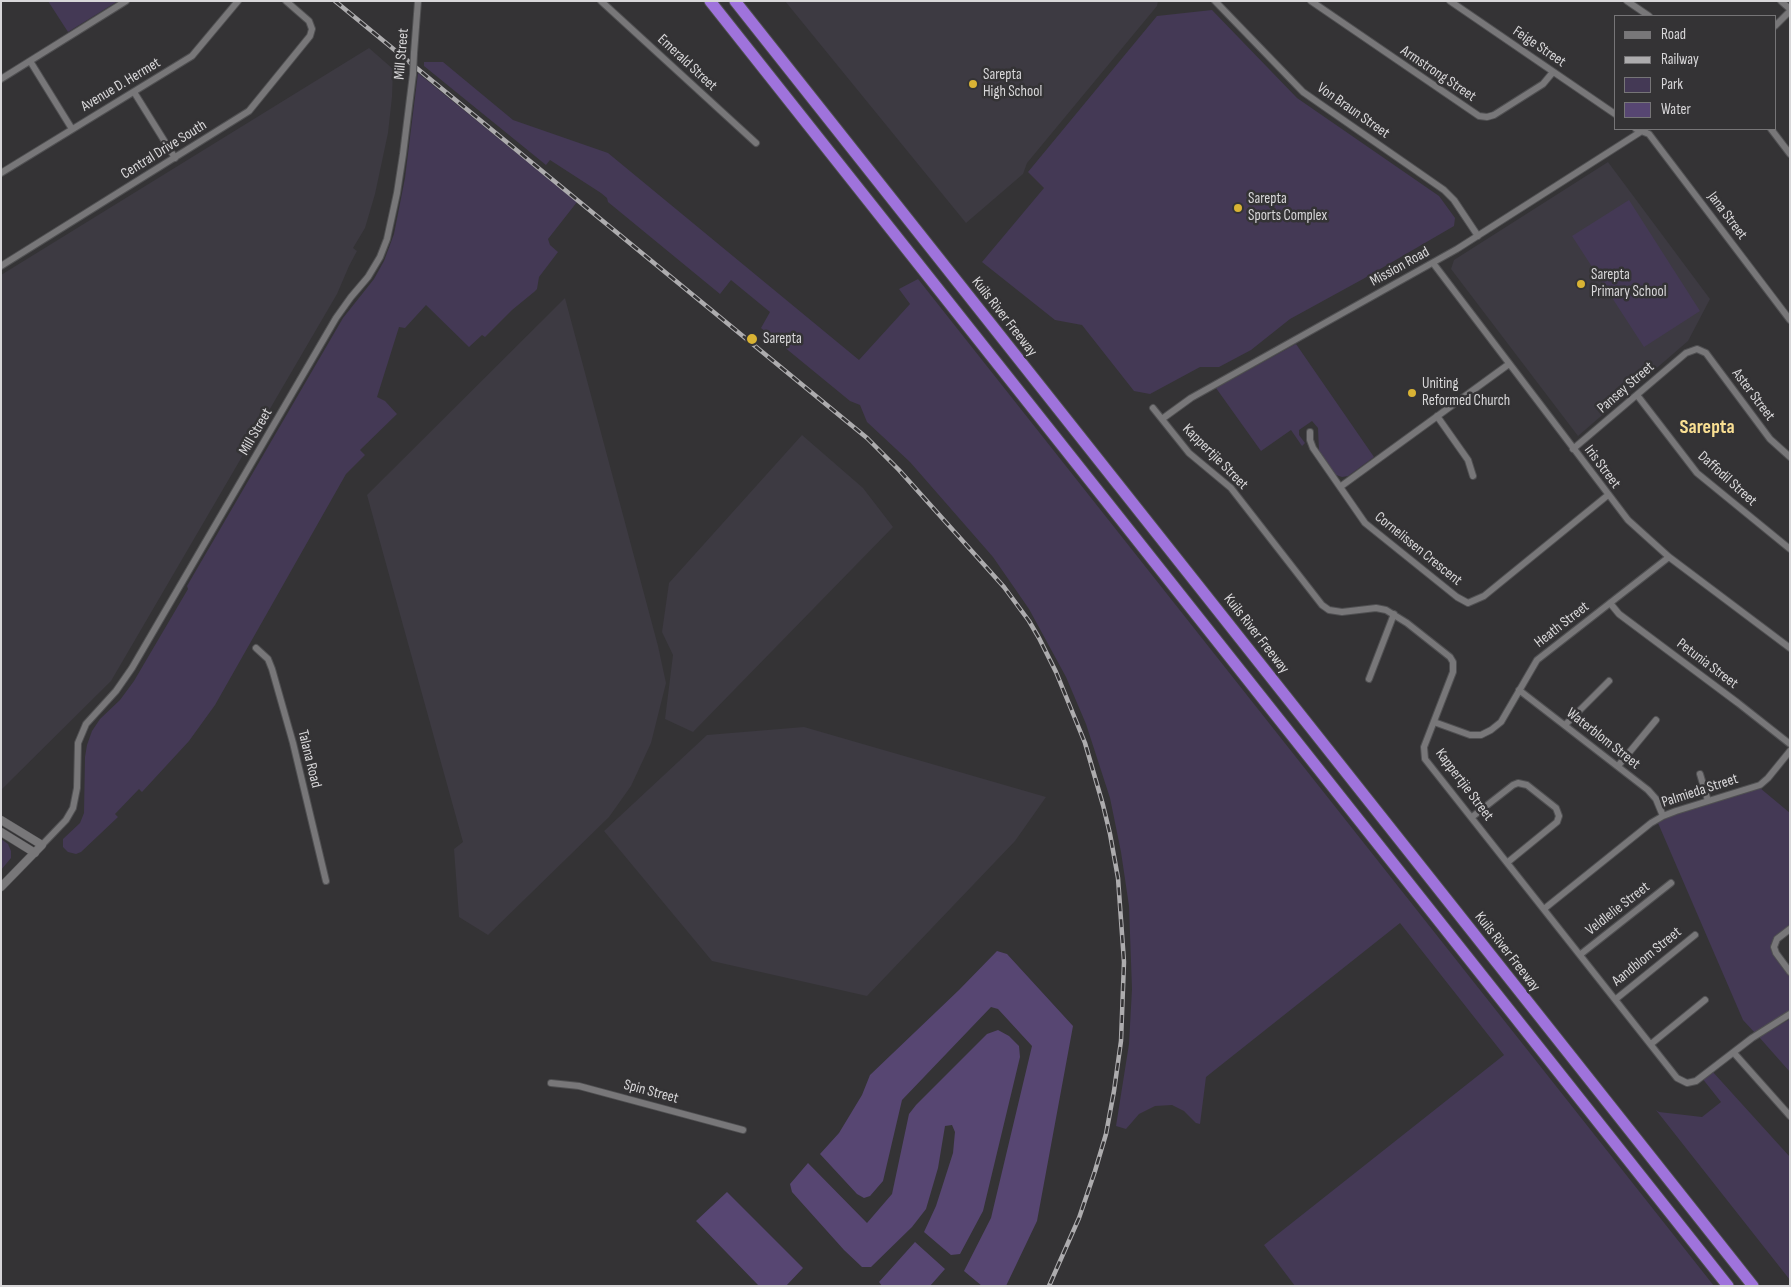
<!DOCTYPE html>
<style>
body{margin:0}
#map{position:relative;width:1791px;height:1287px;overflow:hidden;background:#343335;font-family:"Sofia Sans Condensed",sans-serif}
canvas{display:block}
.frame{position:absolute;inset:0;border:2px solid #d8d7d9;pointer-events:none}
.legend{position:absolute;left:1614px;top:15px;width:162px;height:115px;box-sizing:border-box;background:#343335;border:1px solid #767577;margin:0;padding:6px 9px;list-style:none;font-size:15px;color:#d8d7d9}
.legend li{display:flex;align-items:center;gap:10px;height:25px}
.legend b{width:25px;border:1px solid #767577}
</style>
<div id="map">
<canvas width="1791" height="1287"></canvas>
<div class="frame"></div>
<ul class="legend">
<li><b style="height:6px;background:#787779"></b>Road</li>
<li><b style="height:6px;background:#adacae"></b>Railway</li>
<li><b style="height:14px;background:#443955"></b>Park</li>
<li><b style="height:14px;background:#574672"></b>Water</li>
</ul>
</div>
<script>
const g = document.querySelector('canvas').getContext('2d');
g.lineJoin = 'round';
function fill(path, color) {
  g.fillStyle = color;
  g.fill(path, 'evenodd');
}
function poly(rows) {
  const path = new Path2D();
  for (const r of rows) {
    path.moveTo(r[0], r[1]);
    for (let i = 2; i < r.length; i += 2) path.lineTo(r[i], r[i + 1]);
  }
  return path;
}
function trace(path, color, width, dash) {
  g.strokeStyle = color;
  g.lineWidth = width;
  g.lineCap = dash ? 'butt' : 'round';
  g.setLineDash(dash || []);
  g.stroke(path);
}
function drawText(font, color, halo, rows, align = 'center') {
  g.font = font + ' "Sofia Sans Condensed",sans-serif';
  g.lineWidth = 5;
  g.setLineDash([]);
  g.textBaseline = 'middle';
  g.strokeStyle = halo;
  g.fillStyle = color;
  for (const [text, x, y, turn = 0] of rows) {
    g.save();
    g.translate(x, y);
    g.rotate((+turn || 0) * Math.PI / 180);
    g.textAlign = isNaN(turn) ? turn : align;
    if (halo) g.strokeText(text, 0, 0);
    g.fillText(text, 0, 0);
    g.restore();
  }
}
fill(poly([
 [785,1,1158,1,1157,6,1027,163,1023,174,966,223],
 [369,48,393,69,392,97,388,133,375,194,365,228,353,248,357,251,349,266,337,294,111,681,1,790,1,275],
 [1608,162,1710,299,1688,341,1578,436,1451,269,1454,260],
 [565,298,658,646,666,683,651,743,631,786,609,817,488,935,459,917,454,849,463,842,367,495],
 [802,435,863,488,893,527,693,732,665,719,673,655,662,632,669,583],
 [804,727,1046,797,1015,841,867,996,712,961,604,831,707,735]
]), '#3d3a42');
fill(poly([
 [48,1,118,1,68,32],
 [1212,10,1297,98,1439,196,1455,218,1454,226,1363,279,1290,319,1251,350,1219,367,1200,367,1150,394,1134,391,1082,325,1055,320,982,262,1044,188,1028,172,1157,16],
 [424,62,443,62,513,120,608,153,859,360,910,304,899,289,918,279,1714,1286,1295,1286,1264,1245,1504,1055,1400,923,1206,1077,1200,1124,1196,1123,1184,1111,1172,1105,1155,1106,1139,1114,1126,1129,1116,1126,1129,1044,1132,989,1129,906,1121,852,1110,798,1086,724,1066,677,1029,609,993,557,910,462,867,422,860,405,850,401,761,328,770,312,731,280,720,294,608,202,607,198,601,193,550,160,546,165,424,66],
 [418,73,577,202,548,239,550,245,558,252,539,277,537,289,534,292,512,310,485,337,482,335,469,347,426,305,405,328,399,327,377,397,385,401,397,414,360,450,365,455,346,474,215,705,189,741,142,792,139,789,115,814,118,817,81,852,76,854,68,852,63,847,63,839,80,823,84,813,85,757,87,745,92,731,100,719,120,700,134,681,188,589,187,586,343,318,374,279,384,261,394,234,405,178],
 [1629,200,1700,311,1644,347,1572,236],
 [1296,344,1374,457,1348,476,1342,477,1336,475,1319,451,1318,428,1312,421,1299,430,1299,435,1305,443,1302,446,1291,430,1261,451,1216,388],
 [1760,788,1790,813,1790,925,1774,938,1771,945,1774,955,1790,976,1790,1011,1755,1033,1743,1020,1658,823,1673,815],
 [1,839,8,844,11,851,11,858,1,870],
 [1790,1019,1790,1072,1759,1037],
 [1712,1071,1790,1157,1790,1280,1656,1110,1659,1112,1702,1117,1721,1102,1702,1078]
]), '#443955');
fill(poly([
 [997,951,1007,954,1073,1026,1037,1221,1006,1286,982,1286,964,1271,991,1218,1032,1046,998,1009,991,1007,902,1100,883,1181,870,1196,864,1198,857,1194,820,1154,839,1133,862,1095,870,1075,959,990],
 [998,1030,1009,1036,1019,1046,1020,1057,983,1211,960,1254,951,1255,924,1232,936,1206,953,1153,955,1132,952,1125,945,1126,938,1168,926,1209,912,1227,871,1267,862,1267,844,1250,792,1192,790,1184,808,1163,867,1223,892,1194,909,1114,916,1105,987,1034],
 [727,1192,803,1268,786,1286,759,1286,696,1221],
 [915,1242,945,1269,930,1286,882,1286,879,1282]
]), '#574672');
const minor = poly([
 [601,1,756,143],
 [1215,1,1303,92,1444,190,1454,200,1478,236],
 [1311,1,1479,116,1487,117,1494,115,1543,84,1553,72],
 [1450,1,1615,114],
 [1627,1,1649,16],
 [1781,1,1790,9],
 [1775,26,1790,11],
 [414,53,418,1],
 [30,61,72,129],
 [1,79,126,1],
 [134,92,175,158],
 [1636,129,1649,134,1790,320],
 [1771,129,1790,154],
 [1,173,192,56,238,1],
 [1433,263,1628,520,1669,557,1790,648],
 [1,266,249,111,310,36,312,29,309,21,286,1],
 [1637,395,1697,473,1790,549],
 [1153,408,1189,453,1231,488,1322,605,1329,610,1342,612,1376,608,1386,610,1407,623,1450,657,1453,662,1453,672,1424,747,1425,759,1677,1078,1687,1083,1696,1081,1752,1038,1790,1014],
 [1437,416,1468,460,1473,476],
 [1162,419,1191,398,1457,249,1645,129],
 [1310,432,1310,440,1313,448,1365,523,1457,597,1468,603,1484,596,1608,495],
 [1573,449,1686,353,1697,349,1706,353,1770,439,1790,457],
 [1340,487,1509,364],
 [1610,603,1619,614,1738,703,1790,744],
 [256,648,268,659,272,669,293,743,326,881],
 [1369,679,1394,614],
 [1519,690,1648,790,1656,799,1663,816],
 [1434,722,1470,735,1481,735,1491,730,1501,722,1537,660,1669,557],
 [1565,725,1609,681],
 [1618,766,1656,720],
 [1700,774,1708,801],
 [1472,817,1513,785,1518,783,1527,785,1556,808,1559,816,1557,822,1508,862],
 [42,845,66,820,73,808,77,788,78,743,86,724,116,691,132,668,336,318,351,297,368,277,380,257,387,239,397,193,403,154,413,74],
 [1544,909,1651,823,1663,816,1676,811,1760,785,1768,778,1790,751],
 [1790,929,1777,939,1774,947,1776,953,1790,972],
 [1581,954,1671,883],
 [1616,999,1695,935],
 [1651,1044,1705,1000],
 [1734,1053,1790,1116],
 [551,1083,579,1086,743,1130]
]);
const tertiary = poly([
 [1,820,42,845,1,887],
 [1,832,35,853]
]);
const motorway = poly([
 [710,1,1728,1286],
 [735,1,1753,1286]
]);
trace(minor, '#505052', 8);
trace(tertiary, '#505052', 9);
trace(motorway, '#505052', 13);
trace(minor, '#787779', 6);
trace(tertiary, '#787779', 8);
trace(motorway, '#9f73dc', 11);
const rail = poly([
 [335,1,867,438,899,470,1004,587,1029,621,1039,638,1056,672,1085,743,1103,805,1110,834,1118,878,1124,962,1121,1041,1114,1091,1106,1134,1095,1171,1079,1218,1049,1286]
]);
trace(rail, '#adacae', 4.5);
trace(rail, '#343335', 2.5, [8]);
const minorBridge = poly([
 [413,74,414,53]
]);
trace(minorBridge, '#505052', 8, []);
trace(minorBridge, '#787779', 6);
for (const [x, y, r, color] of [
 [973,84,5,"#d9b334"],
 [1238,208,5,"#d9b334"],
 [1581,284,5,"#d9b334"],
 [752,339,6,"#d9b334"],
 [1412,393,5,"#d9b334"]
]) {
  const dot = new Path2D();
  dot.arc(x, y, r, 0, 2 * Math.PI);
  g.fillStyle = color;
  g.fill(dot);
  trace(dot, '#343335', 2);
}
drawText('15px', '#d8d7d9', '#343335', [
 ["Feige Street",1539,47,34],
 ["Mill Street",402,54,-85],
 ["Emerald Street",687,63,43],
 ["Armstrong Street",1438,74,34],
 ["Avenue D. Hermet",121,85,-31],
 ["Von Braun Street",1353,111,35],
 ["Central Drive South",164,150,-32],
 ["Jana Street",1727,216,53],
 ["Mission Road",1400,267,-29],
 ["Kuils River Freeway",1004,317,52],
 ["Pansey Street",1626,388,-41],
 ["Aster Street",1753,395,53],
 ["Mill Street",256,432,-60],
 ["Kappertjie Street",1215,457,45],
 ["Iris Street",1602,467,53],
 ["Daffodil Street",1727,479,42],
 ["Cornelissen Crescent",1418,549,39],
 ["Heath Street",1562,625,-38],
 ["Kuils River Freeway",1256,634,52],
 ["Petunia Street",1707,664,37],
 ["Waterblom Street",1603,739,38],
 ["Talana Road",309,759,76],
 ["Kappertjie Street",1464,785,53],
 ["Palmieda Street",1700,791,-18],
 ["Veldlelie Street",1618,909,-38],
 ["Kuils River Freeway",1507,952,52],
 ["Aandblom Street",1647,957,-39],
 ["Spin Street",651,1092,15]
]);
drawText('15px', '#d8d7d9', '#343335', [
 ["Sarepta",983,75],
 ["High School",983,92],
 ["Sarepta",1248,199],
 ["Sports Complex",1248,216],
 ["Sarepta",1591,275],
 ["Primary School",1591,292],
 ["Sarepta",763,339],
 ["Uniting",1422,384],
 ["Reformed Church",1422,401]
], 'left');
drawText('bold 20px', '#f9df93', '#343335', [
 ["Sarepta",1707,428]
]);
</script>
